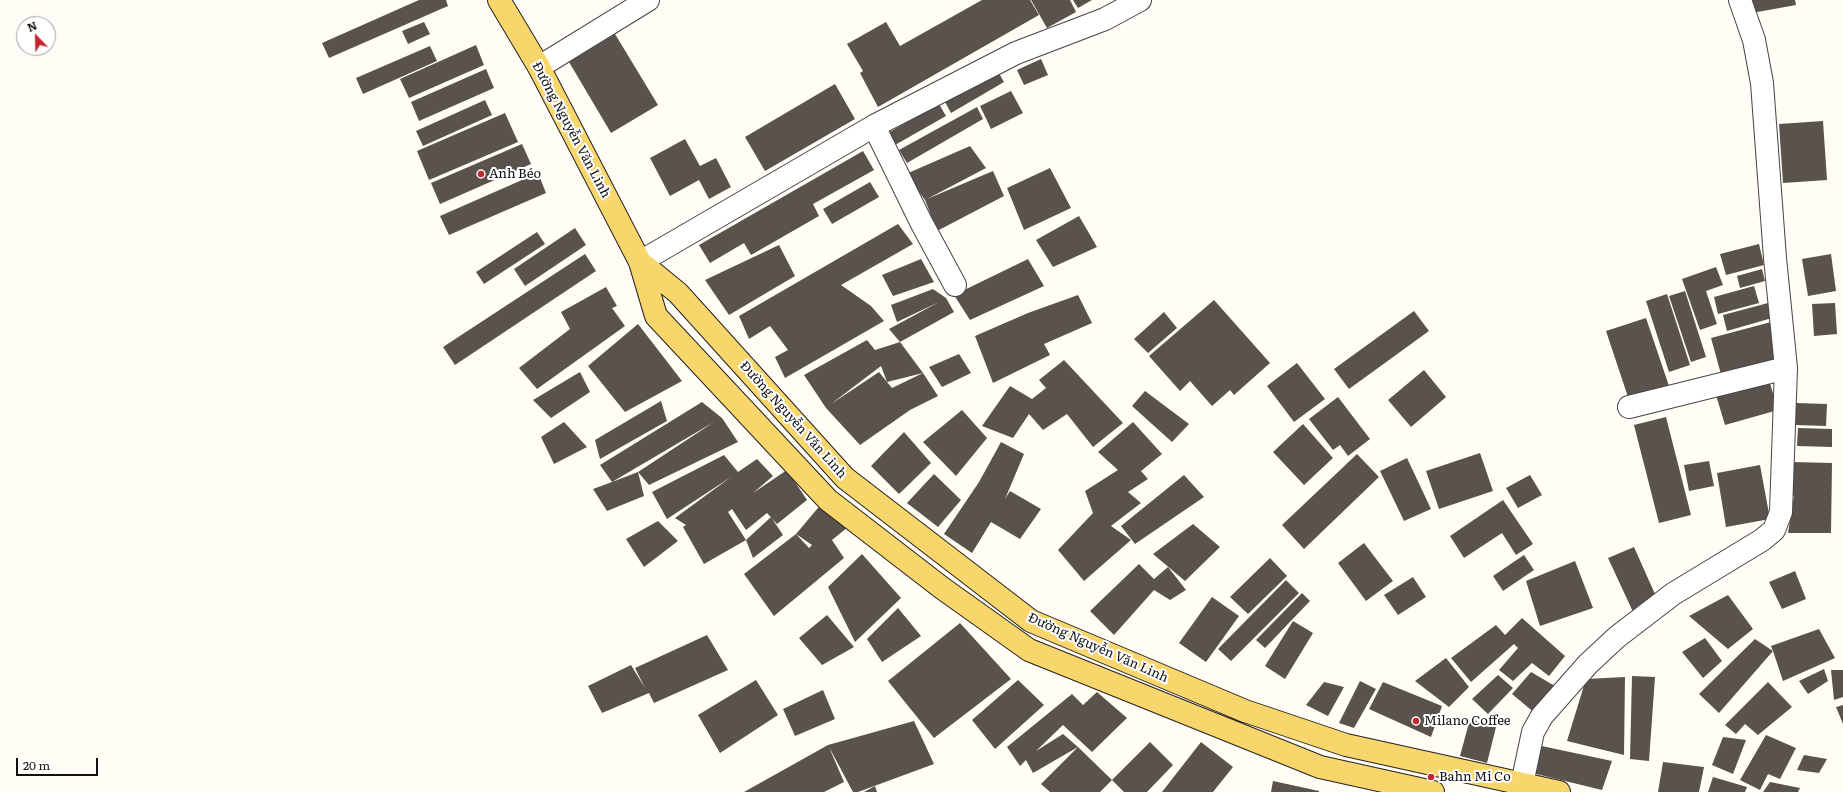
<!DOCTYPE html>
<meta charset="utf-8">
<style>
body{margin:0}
#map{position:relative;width:1843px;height:792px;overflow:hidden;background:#fffdf5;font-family:Literata,serif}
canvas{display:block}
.north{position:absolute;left:16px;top:16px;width:40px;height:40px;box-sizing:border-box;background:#fff;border:1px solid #a0a0a0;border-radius:50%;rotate:337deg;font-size:11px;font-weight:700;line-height:16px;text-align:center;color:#111}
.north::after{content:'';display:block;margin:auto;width:14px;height:18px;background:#c4262e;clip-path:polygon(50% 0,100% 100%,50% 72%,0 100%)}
.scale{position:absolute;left:16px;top:758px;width:82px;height:18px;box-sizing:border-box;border:2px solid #111;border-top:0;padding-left:5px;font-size:12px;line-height:14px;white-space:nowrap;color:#111;-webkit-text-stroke:3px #fff;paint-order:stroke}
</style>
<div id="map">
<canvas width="1843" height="792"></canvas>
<div class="north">N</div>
<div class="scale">20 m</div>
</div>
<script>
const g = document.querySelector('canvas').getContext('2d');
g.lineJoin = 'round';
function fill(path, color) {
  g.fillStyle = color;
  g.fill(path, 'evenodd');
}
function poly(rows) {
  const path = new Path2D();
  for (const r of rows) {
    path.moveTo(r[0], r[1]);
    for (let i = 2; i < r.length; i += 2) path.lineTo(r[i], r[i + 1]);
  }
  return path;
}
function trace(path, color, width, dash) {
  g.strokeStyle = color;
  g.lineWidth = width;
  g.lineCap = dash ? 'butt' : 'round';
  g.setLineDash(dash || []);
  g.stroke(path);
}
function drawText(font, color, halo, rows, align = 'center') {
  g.font = font + ' Literata,serif';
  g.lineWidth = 4;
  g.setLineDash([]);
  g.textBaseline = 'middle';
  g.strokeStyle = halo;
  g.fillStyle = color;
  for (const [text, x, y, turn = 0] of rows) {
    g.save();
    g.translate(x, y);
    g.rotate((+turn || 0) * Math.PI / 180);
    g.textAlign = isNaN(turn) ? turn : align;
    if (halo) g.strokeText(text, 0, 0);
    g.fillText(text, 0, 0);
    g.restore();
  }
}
fill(poly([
 [419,0,446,0,448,6,329,58,322,43],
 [982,0,1030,0,1039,15,878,107,860,73,863,71,847,44,886,22,900,46],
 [1031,0,1070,0,1076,12,1047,28],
 [1073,0,1092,0,1078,8],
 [1749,0,1795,0,1796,5,1752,13],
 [424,22,430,34,408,44,402,31],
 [615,34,658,105,611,133,569,62],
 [476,45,484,65,409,98,400,79],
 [430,46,437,61,363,94,356,78],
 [1041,59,1048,75,1024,85,1017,70],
 [996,68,1004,82,951,113,943,98],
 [486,69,494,88,419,121,411,102],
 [835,84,855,119,765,171,745,137],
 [1011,91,1023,113,991,129,980,106],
 [485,100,492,115,423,146,416,131],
 [939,104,946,116,895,145,888,133],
 [977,107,983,119,907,163,899,150],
 [505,113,518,142,429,180,417,151],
 [1823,121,1827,180,1783,183,1779,124],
 [685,139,700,166,716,158,731,187,709,199,699,180,670,196,650,158],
 [522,144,531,164,440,204,431,183],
 [970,146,986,168,927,199,993,171,1004,196,937,231,925,200,906,174],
 [863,151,874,170,813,204,819,216,751,255,744,243,710,263,699,245],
 [1050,168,1071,208,1024,230,1007,188],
 [538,173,546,193,449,235,440,216],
 [870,182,879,197,832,224,823,209],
 [1079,216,1097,247,1053,267,1036,240],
 [898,224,913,244,841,285,871,306,884,321,785,378,775,357,788,350,770,326,749,339,739,316],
 [575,228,586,245,525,286,514,269],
 [537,232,545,244,484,284,476,272],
 [1759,244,1764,265,1726,275,1720,254],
 [779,245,795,276,729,315,705,280],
 [585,254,596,271,455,365,443,347],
 [1831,254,1836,291,1808,296,1802,259],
 [921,259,934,282,893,296,882,275],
 [1028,259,1044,286,970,320,954,295],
 [1716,267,1723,285,1706,291,1717,324,1700,330,1682,279],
 [1762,269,1765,281,1740,288,1737,276],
 [1754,286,1759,303,1718,314,1714,297],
 [606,287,617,306,612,308,625,326,537,389,519,368,570,329,561,312],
 [933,289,946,298,954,312,900,342,889,329,939,302,897,322,891,305],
 [1685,291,1706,357,1691,362,1669,296],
 [1667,294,1690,365,1669,372,1646,301],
 [1078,295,1092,323,1044,344,1050,355,993,383,975,336,1028,313],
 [1214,300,1270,363,1234,395,1230,390,1212,406,1190,381,1180,391,1149,356],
 [1768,303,1772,318,1727,331,1723,315],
 [1835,303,1837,334,1814,336,1812,304],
 [1414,311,1429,331,1349,389,1334,369],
 [1164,312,1177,328,1148,353,1134,339],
 [1646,318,1669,386,1629,400,1606,331],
 [1771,322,1782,361,1722,378,1711,338],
 [638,324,682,381,625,412,588,366],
 [867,340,875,350,900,342,923,373,887,382,892,388,923,373,938,396,910,410,860,445,826,408,804,375],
 [881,366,887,382,879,372,831,404],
 [959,354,971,373,942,387,929,367],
 [1064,360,1123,423,1093,447,1067,414,1043,430,1029,414,1013,438,982,426,1010,386,1032,399,1046,388,1039,380],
 [1297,363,1325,399,1294,422,1267,386],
 [1424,370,1446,397,1411,427,1388,400],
 [580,372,590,392,551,418,533,400],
 [1769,380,1778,410,1725,425,1716,395],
 [1145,391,1189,424,1172,442,1132,406],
 [1338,397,1370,439,1348,456,1340,445,1333,450,1309,419],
 [661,401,667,421,600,459,595,440],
 [702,402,722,418,738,442,649,485,638,472,714,422,612,482,638,472,644,496,607,511,593,489,612,482,600,465],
 [1796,403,1827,404,1826,426,1795,425],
 [962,410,987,438,956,476,923,442],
 [1666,417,1691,515,1659,523,1634,425],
 [564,422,587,447,554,464,541,437],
 [1133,422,1162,454,1141,471,1148,479,1128,492,1141,503,1111,526,1131,540,1084,581,1058,550,1093,513,1085,491,1118,470,1098,452],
 [1303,424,1333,458,1304,485,1273,452],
 [1798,428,1832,429,1832,447,1797,446],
 [904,432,931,463,899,494,871,466],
 [1001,442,1024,454,1005,499,1010,491,1041,509,1020,539,991,522,972,553,944,534,979,482],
 [1480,453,1493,491,1439,509,1426,471],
 [1357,454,1379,477,1304,549,1282,525],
 [724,455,738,472,757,459,773,476,753,493,787,470,807,500,777,524,767,513,746,530,732,509,728,512,746,540,704,564,683,527,686,525,675,518,731,477,667,519,652,492],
 [1407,458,1431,509,1404,521,1380,471],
 [1709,461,1714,486,1689,491,1684,465],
 [1792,462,1832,463,1831,533,1788,533,1794,496,1791,496],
 [1760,465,1770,519,1726,527,1717,473],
 [934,474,961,500,938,527,907,503],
 [1184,475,1204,497,1135,544,1121,526],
 [1530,475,1542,495,1518,508,1506,488],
 [1503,500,1533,544,1516,555,1502,533,1464,558,1450,536],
 [823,502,854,522,832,540,844,558,774,616,744,574,796,534,809,548,812,545,796,534],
 [771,517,783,535,753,558,746,540],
 [658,521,678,541,644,567,626,539],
 [1193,524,1220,547,1185,581,1153,554],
 [1364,543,1393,581,1366,601,1338,563],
 [1634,547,1659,603,1634,614,1608,558],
 [862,554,901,598,855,642,828,587],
 [1524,555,1534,570,1503,591,1493,576],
 [1270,558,1287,576,1248,614,1230,597],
 [1575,561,1593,608,1540,626,1526,581],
 [1139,564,1154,579,1168,567,1186,590,1170,600,1154,590,1114,635,1090,611],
 [1795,571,1806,599,1782,609,1769,582],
 [1413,577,1426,597,1398,615,1384,595],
 [1286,580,1299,593,1231,661,1218,649],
 [1302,593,1310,601,1265,648,1256,640],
 [1728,595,1753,629,1728,649,1689,616],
 [1212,597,1239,616,1206,662,1179,643],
 [898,608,921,636,882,662,867,639],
 [827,615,854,647,822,665,799,638],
 [1522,618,1565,656,1549,676,1532,663,1513,681,1499,670,1518,648,1514,644,1471,682,1451,658,1496,625,1505,635],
 [1293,621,1313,633,1285,679,1265,666],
 [960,623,1011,679,934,738,888,681],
 [1819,629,1835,658,1783,681,1773,651,1719,713,1699,694,1755,639,1773,651,1771,646],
 [707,635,728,670,654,703,649,693,602,713,588,686,631,665,645,688,635,668],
 [1705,638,1722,661,1703,678,1682,652],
 [1446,658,1469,687,1449,707,1415,681],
 [1824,669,1828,681,1808,694,1799,681],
 [1831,670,1843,670,1843,697,1834,700],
 [1531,672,1560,689,1536,714,1512,694],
 [1498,675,1513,688,1488,714,1472,699],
 [1632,676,1655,677,1649,761,1630,759],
 [1625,677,1624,755,1567,741,1586,679],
 [756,680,778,715,720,753,698,715],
 [1018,680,1044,705,995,749,972,720],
 [1360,681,1376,689,1354,728,1339,723],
 [1324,682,1344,687,1328,716,1306,705],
 [1383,682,1442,706,1431,737,1369,709],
 [1768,682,1792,707,1758,735,1745,724,1736,734,1725,725],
 [823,690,835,719,795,736,783,709],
 [1097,692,1127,718,1092,752,1063,725,1036,751,1063,734,1078,747,1112,780,1100,792,1050,792,1041,784,1078,747,1033,773,1026,760,1020,766,1007,747,1072,694,1083,705],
 [1843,705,1843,724,1836,707],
 [1470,719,1496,727,1487,763,1460,756],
 [914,721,934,764,858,792,853,792,829,747,844,782,824,792,744,792,828,745],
 [1766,735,1796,748,1780,779,1768,774,1760,790,1740,780],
 [1723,737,1746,740,1733,774,1712,765],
 [1150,742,1173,765,1147,792,1124,792,1112,780],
 [1201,742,1233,767,1213,792,1162,792],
 [1537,745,1612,761,1602,790,1528,772],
 [1804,755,1827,759,1819,773,1797,770],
 [1663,762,1704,767,1699,792,1658,792],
 [1713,777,1747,787,1745,792,1708,792],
 [1273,781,1319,791,1319,792,1271,792],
 [1770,782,1800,788,1798,792,1763,792],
 [875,786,877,792,864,792]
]), '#5a524d');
const minor = poly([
 [539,67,648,0],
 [874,126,921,222,955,285],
 [640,262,874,126,1016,53,1105,19,1140,0],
 [1629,407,1786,368],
 [1522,784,1533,732,1542,716,1588,664,1617,637,1673,594,1762,540,1774,530,1781,512,1786,368,1775,258,1762,83,1754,40,1740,0]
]);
const major = poly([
 [499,0,539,67,640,262,656,316,828,500,942,588,1029,650,1320,767,1433,792],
 [640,262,678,293,845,478,1031,621,1245,711,1346,745,1559,792]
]);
trace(minor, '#444', 24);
trace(major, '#222', 24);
trace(minor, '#fff', 22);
trace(major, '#f9d66b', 22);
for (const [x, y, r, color] of [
 [481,174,4,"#c4262e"],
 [1416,721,4,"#c4262e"],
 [1431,777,4,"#c4262e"]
]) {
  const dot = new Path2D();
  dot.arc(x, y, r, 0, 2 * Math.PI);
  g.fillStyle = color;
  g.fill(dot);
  trace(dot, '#fff', 1.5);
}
drawText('13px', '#111', '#fff', [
 ["Đường Nguyễn Văn Linh",571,130,62],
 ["Đường Nguyễn Văn Linh",793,420,48],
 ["Đường Nguyễn Văn Linh",1098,648,24]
]);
drawText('13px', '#111', '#fff', [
 ["Anh Béo",489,174],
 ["Milano Coffee",1424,721],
 ["Bahn Mi Co",1439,777]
], 'left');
</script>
